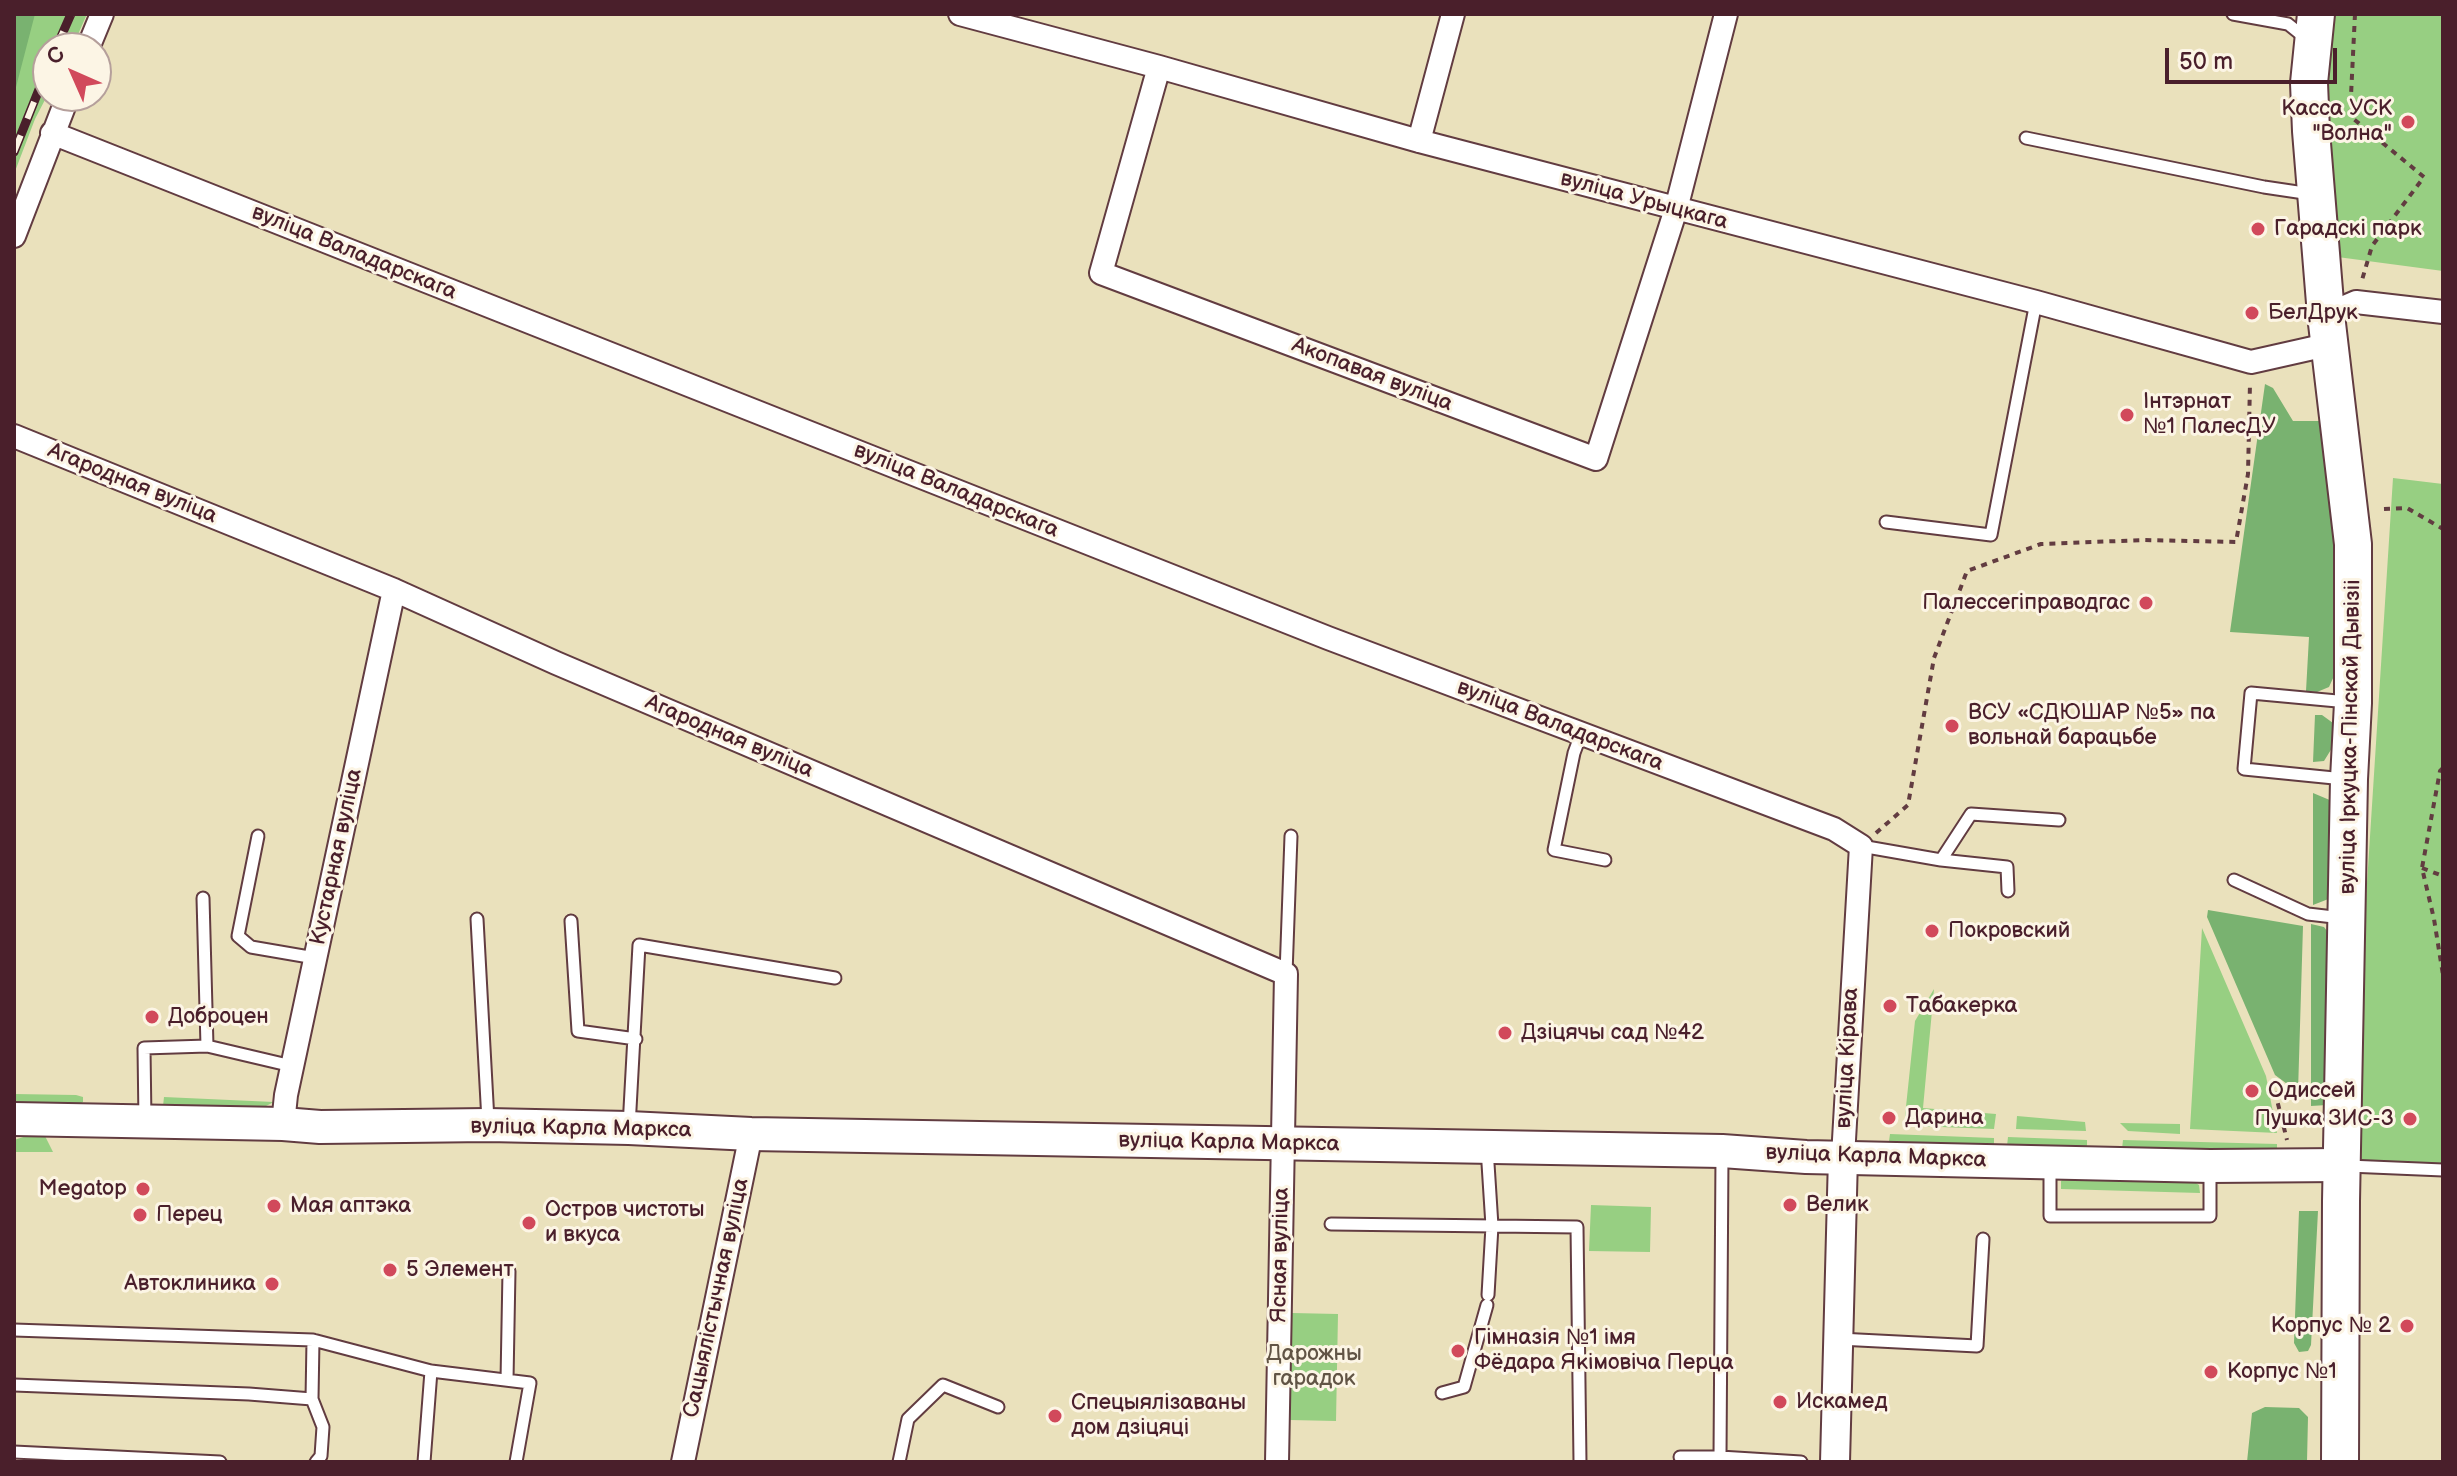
<!DOCTYPE html>
<meta charset="utf-8">
<style>
body{margin:0}
#map{position:relative;width:2457px;height:1476px;overflow:hidden;background:#eae1bc;font-family:"Balsamiq Sans",sans-serif}
canvas{display:block}
.frame{position:absolute;inset:0;border:16px solid #4a1f2b;pointer-events:none}
.north{position:absolute;left:32px;top:32px;width:80px;height:80px;box-sizing:border-box;background:#fcf5e5;border:2px solid #b59f9b;border-radius:50%;rotate:315deg;font-size:22px;font-weight:700;line-height:32px;text-align:center;color:#4a1f2b}
.north::after{content:'';display:block;margin:auto;width:28px;height:36px;background:#d1495b;clip-path:polygon(50% 0,100% 100%,50% 72%,0 100%)}
.scale{position:absolute;left:2165px;top:48px;width:172px;height:36px;box-sizing:border-box;border:4px solid #4a1f2b;border-top:0;padding-left:10px;font-size:24px;line-height:28px;white-space:nowrap;color:#4a1f2b;-webkit-text-stroke:6px #fcf5e5;paint-order:stroke}
</style>
<div id="map">
<canvas width="2457" height="1476"></canvas>
<div class="frame"></div>
<div class="north">С</div>
<div class="scale">50 m</div>
</div>
<script>
const g = document.querySelector('canvas').getContext('2d');
g.lineJoin = 'round';
function fill(path, color) {
  g.fillStyle = color;
  g.fill(path, 'evenodd');
}
function poly(rows) {
  const path = new Path2D();
  for (const r of rows) {
    path.moveTo(r[0], r[1]);
    for (let i = 2; i < r.length; i += 2) path.lineTo(r[i], r[i + 1]);
  }
  return path;
}
function trace(path, color, width, dash) {
  g.strokeStyle = color;
  g.lineWidth = width;
  g.lineCap = dash ? 'butt' : 'round';
  g.setLineDash(dash || []);
  g.stroke(path);
}
function drawText(font, color, halo, rows, align = 'center') {
  g.font = font + ' "Balsamiq Sans",sans-serif';
  g.lineWidth = 6;
  g.setLineDash([]);
  g.textBaseline = 'middle';
  g.strokeStyle = halo;
  g.fillStyle = color;
  for (const [text, x, y, turn = 0] of rows) {
    g.save();
    g.translate(x, y);
    g.rotate((+turn || 0) * Math.PI / 180);
    g.textAlign = isNaN(turn) ? turn : align;
    if (halo) g.strokeText(text, 0, 0);
    g.fillText(text, 0, 0);
    g.restore();
  }
}
fill(poly([
 [14,14,87,14,72,48,48,48,48,94,35,119,14,174],
 [2331,14,2443,14,2443,271,2330,256,2318,127],
 [2393,478,2443,484,2443,1165,2349,1164],
 [2202,928,2266,1076,2277,1133,2190,1129],
 [1934,989,1923,1108,1996,1114,1994,1129,1914,1126,1905,1116,1915,1021],
 [14,1094,76,1095,83,1097,83,1102,78,1105,14,1103],
 [164,1097,274,1102,264,1107,251,1109,163,1106],
 [2017,1116,2085,1122,2086,1131,2016,1129],
 [2120,1123,2180,1124,2180,1134,2128,1131],
 [36,1133,44,1134,53,1152,14,1152,14,1140],
 [1890,1134,1994,1138,1994,1146,1889,1141],
 [2008,1137,2087,1140,2087,1149,2007,1146],
 [2123,1140,2277,1144,2277,1153,2122,1149],
 [2066,1176,2193,1181,2199,1185,2200,1193,2061,1189,2061,1181],
 [1591,1205,1651,1207,1650,1252,1589,1251],
 [1292,1313,1338,1314,1336,1421,1290,1420]
]), '#97cf82');
fill(poly([
 [14,14,35,14,15,91,14,91],
 [2265,384,2273,388,2293,421,2319,421,2336,525,2337,649,2334,676,2329,687,2317,692,2306,691,2309,637,2230,632],
 [2315,715,2322,715,2333,723,2332,748,2324,761,2313,762],
 [2313,793,2332,801,2331,898,2313,905],
 [2208,910,2303,926,2298,1092,2275,1075,2207,917],
 [2311,924,2324,927,2331,936,2327,1105,2311,1106],
 [2299,1211,2318,1211,2311,1345,2308,1351,2299,1352,2294,1343],
 [2265,1407,2299,1408,2308,1417,2307,1462,2247,1462,2252,1413]
]), '#79b270');
const service = poly([
 [2233,14,2288,24,2308,40],
 [2026,138,2264,187,2311,194],
 [1886,522,1991,535,2036,302],
 [1581,734,1574,753,1554,850,1605,860],
 [2344,779,2244,769,2251,693,2348,702],
 [258,836,238,936,251,947,315,958],
 [1861,846,1941,860,2007,867,2008,891],
 [1941,860,1971,814,2059,820],
 [2234,880,2308,914,2342,918],
 [477,919,488,1121],
 [571,921,578,1031,636,1039],
 [1286,974,1291,836],
 [207,1046,292,1066],
 [145,1121,144,1048,207,1046,203,898],
 [629,1127,639,945,835,978],
 [1487,1148,1492,1226,1488,1295],
 [2050,1166,2050,1216,2210,1216,2210,1167],
 [2348,1166,2443,1170],
 [1331,1224,1577,1227,1580,1462],
 [14,1330,313,1340,431,1371,530,1383,516,1462],
 [1839,1339,1977,1346,1983,1239],
 [507,1380,509,1271],
 [14,1385,249,1394,312,1399,323,1427,321,1456,316,1462],
 [1442,1393,1464,1387,1487,1305],
 [312,1399,313,1340],
 [14,1452,220,1462],
 [1680,1457,1720,1457,1722,1155],
 [1720,1457,1801,1462],
 [424,1462,431,1371],
 [899,1462,908,1419,943,1385,998,1407]
]);
const minor = poly([
 [960,14,1159,67,1419,141,2036,302,2251,362,2331,344],
 [88,48,102,14],
 [1159,67,1101,273,1596,459,1676,209,1726,14],
 [52,133,1328,638,1834,829,1861,846,1843,1157],
 [1419,141,1453,14],
 [14,236,68,96],
 [2326,315,2356,302,2443,312],
 [14,436,394,590,556,663,1286,974,1277,1462],
 [283,1124,286,1095,394,590],
 [683,1462,751,1134]
]);
const tertiary = poly([
 [1835,1462,1843,1157]
]);
const secondary = poly([
 [14,1119,283,1124,320,1127,488,1125,629,1128,751,1134,1722,1151,1806,1157,2210,1166,2342,1165]
]);
const primary = poly([
 [2316,14,2309,83,2311,131,2326,315,2353,544,2353,703,2349,779,2341,1201,2340,1462]
]);
trace(service, '#623c41', 15);
trace(minor, '#623c41', 26);
trace(tertiary, '#623c41', 32);
trace(secondary, '#623c41', 36);
trace(primary, '#623c41', 40);
trace(poly([
 [2355,14,2350,116,2424,177,2372,246,2362,280],
 [2384,509,2407,508,2443,529],
 [2443,768,2440,771,2422,868,2434,919,2443,975],
 [1876,833,1908,805,1934,658,1967,571,2041,544,2145,540,2236,542,2248,474,2250,383],
 [2422,868,2443,876],
 [2272,1080,2287,1140]
]), '#623c41', 4, [6, 6]);
trace(service, '#fff', 11);
trace(minor, '#fff', 22);
trace(tertiary, '#fff', 28);
trace(secondary, '#fff', 32);
trace(primary, '#fff', 36);
const rail = poly([
 [56,48,71,14],
 [14,152,48,67]
]);
trace(rail, '#4a1f2b', 9);
trace(rail, '#fcf5e5', 6, [18]);
for (const [x, y, r, color] of [
 [2408,122,8,"#d1495b"],
 [2258,229,8,"#d1495b"],
 [2252,313,8,"#d1495b"],
 [2127,415,8,"#d1495b"],
 [2146,603,8,"#d1495b"],
 [1952,726,8,"#d1495b"],
 [1932,931,8,"#d1495b"],
 [1890,1006,8,"#d1495b"],
 [152,1017,8,"#d1495b"],
 [1505,1033,8,"#d1495b"],
 [2252,1091,8,"#d1495b"],
 [1889,1118,8,"#d1495b"],
 [2410,1119,8,"#d1495b"],
 [143,1189,8,"#d1495b"],
 [1790,1205,8,"#d1495b"],
 [274,1206,8,"#d1495b"],
 [140,1215,8,"#d1495b"],
 [529,1223,8,"#d1495b"],
 [390,1270,8,"#d1495b"],
 [272,1284,8,"#d1495b"],
 [2407,1326,8,"#d1495b"],
 [1458,1351,8,"#d1495b"],
 [2211,1372,8,"#d1495b"],
 [1780,1402,8,"#d1495b"],
 [1055,1416,8,"#d1495b"]
]) {
  const dot = new Path2D();
  dot.arc(x, y, r, 0, 2 * Math.PI);
  g.fillStyle = color;
  g.fill(dot);
  trace(dot, '#fcf5e5', 3);
}
drawText('22px', '#4a1f2b', '#fcf5e5', [
 ["Касса УСК",2392,109,"right"],
 ["\"Волна\"",2392,134,"right"],
 ["Гарадскі парк",2274,229],
 ["БелДрук",2268,313],
 ["Інтэрнат",2143,402],
 ["№1 ПалесДУ",2143,427],
 ["Палессегіправодгас",2130,603,"right"],
 ["ВСУ «СДЮШАР №5» па",1968,713],
 ["вольнай барацьбе",1968,738],
 ["Покровский",1948,931],
 ["Табакерка",1906,1006],
 ["Доброцен",168,1017],
 ["Дзіцячы сад №42",1521,1033],
 ["Одиссей",2268,1091],
 ["Дарина",1905,1118],
 ["Пушка ЗИС-3",2394,1119,"right"],
 ["Megatop",127,1189,"right"],
 ["Велик",1806,1205],
 ["Мая аптэка",290,1206],
 ["Остров чистоты",545,1210],
 ["и вкуса",545,1235],
 ["Перец",156,1215],
 ["5 Элемент",406,1270],
 ["Автоклиника",256,1284,"right"],
 ["Корпус № 2",2391,1326,"right"],
 ["Гімназія №1 імя",1474,1338],
 ["Фёдара Якімовіча Перца",1474,1363],
 ["Корпус №1",2227,1372],
 ["Искамед",1796,1402],
 ["Спецыялізаваны",1071,1403],
 ["дом дзіцяці",1071,1428]
], 'left');
drawText('22px', '#4a1f2b', '#fcf5e5', [
 ["вуліца Урыцкага",1644,201,15],
 ["вуліца Валадарскага",354,253,22],
 ["Акопавая вуліца",1372,375,21],
 ["Агародная вуліца",132,484,22],
 ["вуліца Валадарскага",956,491,22],
 ["вуліца Валадарскага",1560,726,21],
 ["Агародная вуліца",729,737,23],
 ["вуліца Іркуцка-Пінскай Дывізіі",2351,737,-89],
 ["Кустарная вуліца",337,857,-78],
 ["вуліца Кірава",1848,1058,-87],
 ["вуліца Карла Маркса",581,1129,1],
 ["вуліца Карла Маркса",1229,1143,1],
 ["вуліца Карла Маркса",1876,1157,2],
 ["Ясная вуліца",1281,1255,-89],
 ["Сацыялістычная вуліца",717,1298,-78]
]);
drawText('22px', '#615445', '#fcf5e5', [
 ["Дарожны",1314,1354],
 ["гарадок",1314,1379]
]);
</script>
